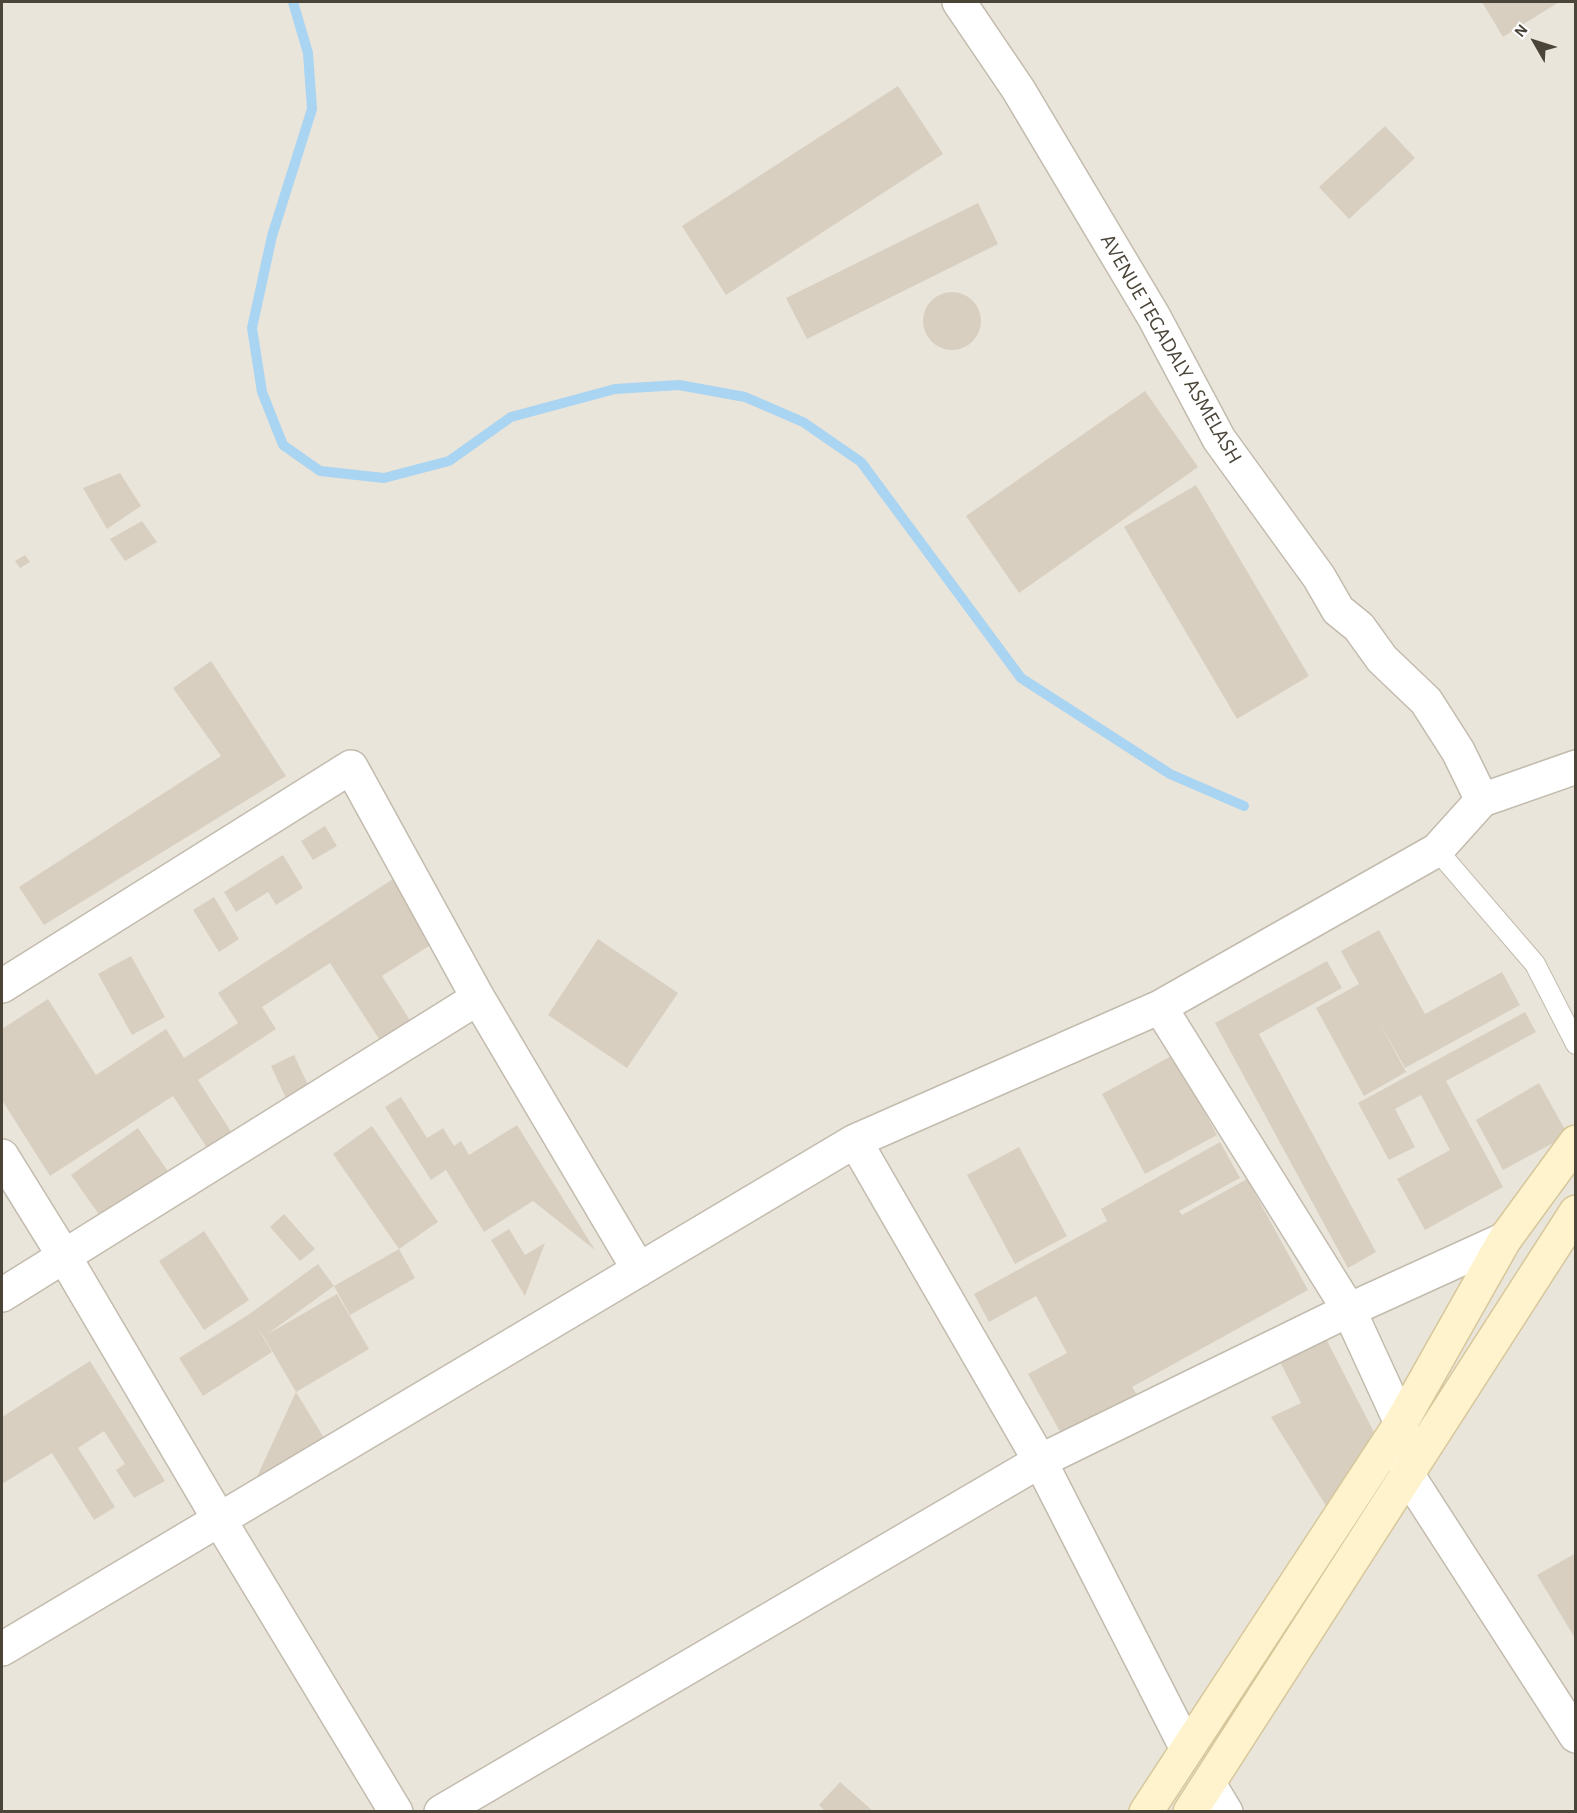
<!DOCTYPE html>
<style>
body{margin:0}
#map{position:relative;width:1577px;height:1813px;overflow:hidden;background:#f6f3ec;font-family:"Alegreya Sans",sans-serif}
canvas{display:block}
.frame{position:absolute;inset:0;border:3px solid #4b4439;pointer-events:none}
.north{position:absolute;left:1505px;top:12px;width:60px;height:60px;-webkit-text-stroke:4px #fff;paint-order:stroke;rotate:309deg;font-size:16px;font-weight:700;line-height:24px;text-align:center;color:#4b4439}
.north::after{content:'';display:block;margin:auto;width:21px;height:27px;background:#4b4439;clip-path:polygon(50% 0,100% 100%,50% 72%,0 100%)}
</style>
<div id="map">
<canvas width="1577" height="1813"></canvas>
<div class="frame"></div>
<div class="north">N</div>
</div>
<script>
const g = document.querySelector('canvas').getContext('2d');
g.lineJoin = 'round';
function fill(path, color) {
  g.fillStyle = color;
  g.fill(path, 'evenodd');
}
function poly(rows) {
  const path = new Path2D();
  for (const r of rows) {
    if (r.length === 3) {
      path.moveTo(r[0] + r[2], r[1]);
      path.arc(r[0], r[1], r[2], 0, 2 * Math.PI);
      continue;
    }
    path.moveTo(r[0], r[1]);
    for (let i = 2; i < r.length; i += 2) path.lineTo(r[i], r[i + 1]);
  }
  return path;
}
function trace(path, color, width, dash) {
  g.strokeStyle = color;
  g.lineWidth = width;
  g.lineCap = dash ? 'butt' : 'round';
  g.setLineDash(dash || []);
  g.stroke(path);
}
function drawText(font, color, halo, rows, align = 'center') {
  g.font = font + ' "Alegreya Sans",sans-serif';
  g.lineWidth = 6;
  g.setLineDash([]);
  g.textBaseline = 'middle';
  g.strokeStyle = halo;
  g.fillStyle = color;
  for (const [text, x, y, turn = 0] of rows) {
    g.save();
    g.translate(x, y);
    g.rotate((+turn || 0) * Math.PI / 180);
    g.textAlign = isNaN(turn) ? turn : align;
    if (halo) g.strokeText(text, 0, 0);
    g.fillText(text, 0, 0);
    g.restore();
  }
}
fill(poly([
 [2,2,1575,2,1575,1811,2,1811]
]), '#eae5da');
trace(poly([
 [293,2,308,53,312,109,272,236,252,328,262,392,283,445,320,471,384,478,449,461,511,417,615,389,679,385,745,397,803,422,861,462,1021,678,1170,774,1244,806]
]), '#a9d4f2', 10);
fill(poly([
 [1482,2,1559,2,1503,37],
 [898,86,943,154,726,295,682,226],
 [1385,126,1415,158,1349,219,1319,187],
 [978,203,998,244,807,339,786,298],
 [952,321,29],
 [1145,391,1198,467,1019,593,966,516],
 [120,473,141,506,107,529,83,488],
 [1196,485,1309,676,1237,719,1124,527],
 [142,521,157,542,125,561,110,539],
 [25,555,30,562,20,568,15,561],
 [211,661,286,776,44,925,19,887,221,756,173,688],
 [325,826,337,846,313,860,301,841],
 [283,855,303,888,276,905,268,892,236,912,224,892],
 [402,873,443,937,382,976,418,1033,388,1053,330,963,262,1007,276,1029,198,1080,239,1144,215,1160,173,1096,50,1176,2,1100,2,1029,48,999,96,1075,166,1029,184,1058,238,1023,218,993],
 [214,897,239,939,219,952,193,910],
 [1379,930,1425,1014,1502,972,1520,1005,1405,1068,1377,1018,1406,1072,1364,1096,1316,1008,1359,984,1341,951],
 [598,939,678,993,627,1068,548,1015],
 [131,956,165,1017,132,1035,98,974],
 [1327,961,1342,988,1259,1034,1376,1252,1348,1268,1215,1023],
 [1525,1012,1536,1032,1446,1081,1503,1187,1425,1230,1397,1179,1450,1150,1421,1095,1395,1109,1415,1147,1389,1160,1358,1103],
 [294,1055,315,1100,292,1111,271,1066],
 [1173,1055,1217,1135,1145,1174,1102,1094],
 [1539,1083,1568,1135,1503,1170,1476,1120],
 [401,1097,427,1138,443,1128,454,1146,461,1141,469,1155,517,1125,595,1250,533,1201,484,1232,446,1170,431,1180,385,1107],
 [372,1126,438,1222,399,1249,333,1154],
 [138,1128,176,1183,110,1230,71,1175],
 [1220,1142,1240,1178,1179,1211,1182,1215,1247,1179,1308,1290,1132,1387,1138,1396,1063,1437,1028,1374,1067,1353,1036,1296,989,1322,974,1294,1107,1221,1101,1209],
 [1019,1147,1067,1236,1015,1264,967,1175],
 [284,1214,315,1249,300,1261,270,1227],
 [509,1229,525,1255,545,1243,525,1296,491,1240],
 [204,1231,249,1300,204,1330,159,1261],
 [399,1249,415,1278,350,1315,334,1286],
 [318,1264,334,1286,266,1335,337,1294,369,1349,296,1392,264,1337,256,1325,272,1352,203,1396,179,1358,248,1315],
 [1323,1333,1377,1438,1328,1509,1271,1417,1301,1403,1279,1360],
 [90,1361,165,1481,134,1498,116,1470,125,1464,104,1431,78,1448,115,1507,94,1520,52,1453,2,1484,2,1417],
 [296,1392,324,1438,255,1481],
 [1576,1553,1576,1640,1537,1575],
 [840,1782,874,1812,826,1812,819,1805]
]), '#d8cfc1');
const service = poly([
 [1437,850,1535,964,1576,1044]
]);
const minor = poly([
 [959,2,1018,89,1154,317,1219,439,1319,577,1338,610,1359,627,1382,659,1426,701,1458,751,1482,800],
 [2,986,351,767,478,998,639,1270],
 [1160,1007,1349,1310,1401,1423,1407,1474,1576,1736],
 [855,1141,1040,1461,1187,1749],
 [2,1156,64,1256,219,1519,396,1812],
 [2,1295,478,998],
 [2,1649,855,1141,1160,1007,1437,850,1482,800,1576,767],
 [1209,1784,1226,1812],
 [441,1812,1040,1461,1349,1310,1505,1239]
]);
const secondary = poly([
 [1146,1812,1401,1423,1505,1239,1576,1142],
 [1190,1812,1576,1212]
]);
trace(service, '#c2bbae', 22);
trace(minor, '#c2bbae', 36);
trace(secondary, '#d6c79b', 36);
trace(service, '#fff', 20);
trace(minor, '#fff', 33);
trace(secondary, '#fff3cd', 33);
drawText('21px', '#4b4439', '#fff', [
 ["AVENUE TEGADALY ASMELASH",1171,349,60]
]);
</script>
